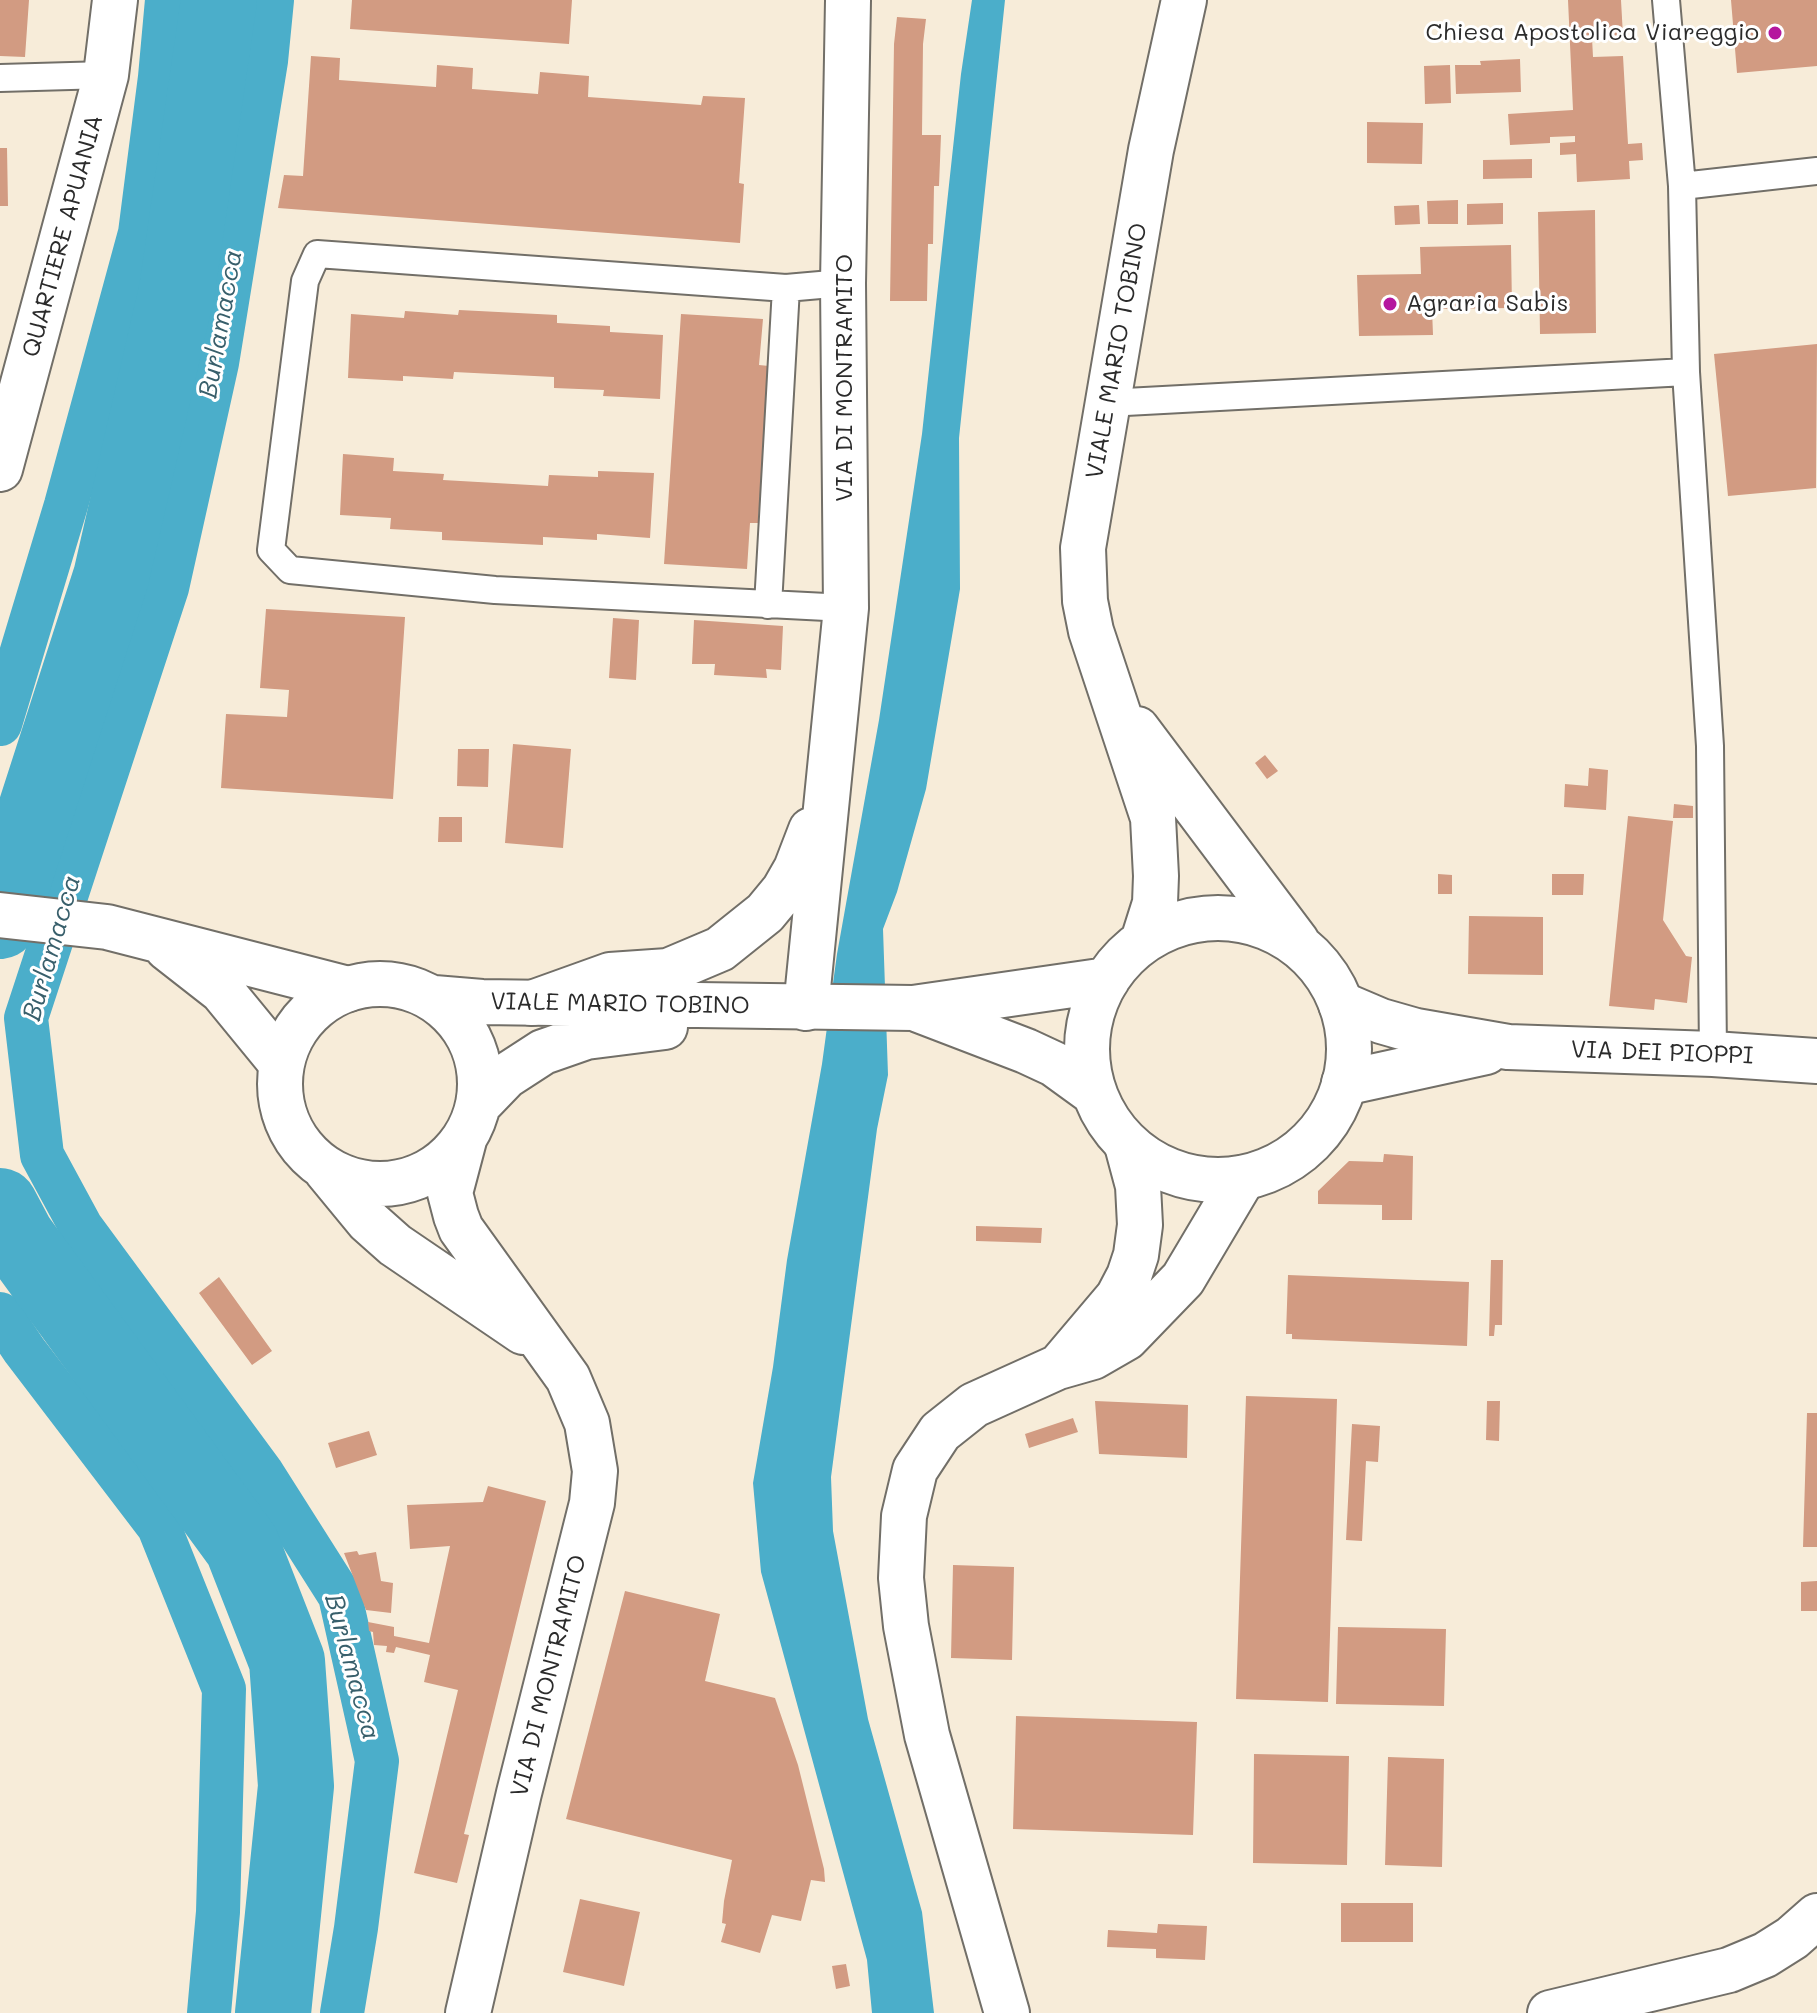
<!DOCTYPE html>
<style>
body{margin:0}
canvas{display:block;background:#f7ecd9}
</style>
<canvas width="1817" height="2013"></canvas>
<script>
const g = document.querySelector('canvas').getContext('2d');
g.lineJoin = 'round';
function fill(path, color) {
  g.fillStyle = color;
  g.fill(path, 'evenodd');
}
function poly(rows) {
  const path = new Path2D();
  for (const r of rows) {
    if (r.length === 3) {
      path.moveTo(r[0] + r[2], r[1]);
      path.arc(r[0], r[1], r[2], 0, 2 * Math.PI);
      continue;
    }
    path.moveTo(r[0], r[1]);
    for (let i = 2; i < r.length; i += 2) path.lineTo(r[i], r[i + 1]);
  }
  return path;
}
function trace(path, color, width, dash) {
  g.strokeStyle = color;
  g.lineWidth = width;
  g.lineCap = dash ? 'butt' : 'round';
  g.setLineDash(dash || []);
  g.stroke(path);
}
function drawText(font, color, halo, rows, align = 'center') {
  g.font = font + ' Mali,sans-serif';
  g.lineWidth = 6;
  g.setLineDash([]);
  g.textBaseline = 'middle';
  g.strokeStyle = halo;
  g.fillStyle = color;
  for (const [text, x, y, turn = 0] of rows) {
    g.save();
    g.translate(x, y);
    g.rotate((+turn || 0) * Math.PI / 180);
    g.textAlign = isNaN(turn) ? turn : align;
    if (halo) g.strokeText(text, 0, 0);
    g.fillText(text, 0, 0);
    g.restore();
  }
}
fill(poly([
 [972,0,1005,0,959,438,960,589,926,789,897,892,883,929,888,1075,877,1129,831,1477,833,1531,868,1719,922,1912,934,2013,872,2013,867,1960,761,1572,753,1483,773,1367,787,1260,822,1064,837,954,879,720,922,434,961,74]
]), '#4baeca');
trace(poly([
 [272,0,266,61,217,363,167,588,26,1018,42,1155,81,1227,262,1473,340,1596,377,1761,356,1928,342,2013],
 [0,724,66,505,140,233,160,77,167,0],
 [0,1314,24,1350,159,1527,224,1689,218,1912,209,2013]
]), '#4baeca', 44);
trace(poly([
 [0,921,111,577,177,290,219,0],
 [0,1206,17,1238,242,1546,287,1661,296,1786,273,2013]
]), '#4baeca', 76);
fill(poly([
 [0,0,29,0,25,57,0,56],
 [352,0,572,0,569,44,350,29],
 [1568,0,1621,0,1623,36,1592,38,1593,57,1623,56,1628,144,1642,143,1643,160,1629,161,1630,179,1577,182,1576,154,1560,155,1560,143,1575,142,1575,136,1550,137,1550,143,1510,145,1508,114,1573,110],
 [1731,0,1817,0,1817,66,1737,73],
 [897,17,926,19,923,44,922,135,941,135,939,186,934,186,933,244,928,244,927,301,890,301,894,44],
 [311,56,340,58,339,80,436,87,437,65,473,68,472,89,538,94,540,72,589,76,588,97,701,105,703,96,745,98,739,183,744,184,740,243,278,208,284,175,303,176],
 [1520,59,1521,92,1456,94,1455,65,1481,65,1480,61],
 [1450,65,1451,103,1425,104,1424,66],
 [1367,122,1423,123,1422,164,1367,163],
 [0,148,7,148,8,206,0,206],
 [1532,159,1532,178,1483,179,1483,160],
 [1458,200,1458,224,1428,224,1427,201],
 [1503,203,1503,224,1467,225,1467,204],
 [1419,205,1420,224,1395,225,1394,206],
 [1595,210,1596,333,1540,334,1538,212],
 [1511,245,1512,308,1432,309,1433,335,1359,336,1357,275,1421,274,1420,247],
 [459,310,557,315,557,323,610,326,610,332,663,335,660,399,603,396,604,390,554,388,554,377,454,372,453,379,403,376,403,381,348,378,351,314,404,318,405,311,458,315],
 [681,314,763,319,759,365,769,366,758,523,750,523,747,569,664,564],
 [1817,344,1816,488,1728,496,1714,354],
 [343,454,394,458,393,471,444,474,443,480,548,486,549,475,598,477,598,471,654,473,650,538,597,534,597,540,543,537,543,545,442,540,442,532,390,529,391,518,340,515],
 [266,609,405,617,393,799,221,788,226,714,287,717,289,690,260,688],
 [613,618,639,620,636,680,609,678],
 [694,620,783,626,781,670,766,669,767,678,714,675,715,664,692,664],
 [513,744,571,749,563,848,505,843],
 [458,749,489,749,488,787,457,786],
 [1265,755,1278,771,1267,779,1255,763],
 [1589,768,1608,770,1606,810,1564,807,1565,784,1588,786],
 [1674,804,1693,806,1693,818,1673,818],
 [1628,816,1673,821,1663,920,1686,956,1692,957,1687,1003,1655,999,1654,1010,1609,1006],
 [439,817,462,817,462,842,438,842],
 [1438,874,1452,875,1452,894,1438,894],
 [1552,874,1584,874,1583,895,1552,895],
 [1469,916,1543,917,1543,975,1468,974],
 [1384,1154,1413,1156,1412,1220,1382,1220,1382,1205,1318,1204,1318,1191,1349,1161,1383,1162],
 [976,1226,1042,1228,1041,1243,976,1241],
 [1491,1260,1503,1260,1502,1325,1495,1325,1494,1336,1489,1336],
 [1288,1275,1469,1282,1467,1346,1292,1339,1292,1334,1286,1334],
 [219,1277,272,1351,252,1365,199,1293],
 [1246,1396,1337,1399,1328,1702,1236,1699],
 [1095,1401,1188,1405,1187,1458,1099,1454],
 [1487,1401,1500,1401,1499,1441,1486,1440],
 [1807,1413,1817,1413,1817,1547,1803,1547],
 [1073,1418,1078,1432,1029,1448,1025,1434],
 [1352,1424,1380,1426,1378,1462,1366,1461,1362,1541,1346,1540],
 [369,1431,377,1455,336,1468,328,1443],
 [488,1486,546,1501,464,1834,469,1835,457,1883,414,1873,458,1690,424,1682,430,1655,396,1647,394,1653,386,1652,387,1646,374,1645,373,1632,369,1631,368,1622,394,1627,394,1636,429,1643,450,1546,410,1549,407,1505,483,1502],
 [357,1551,359,1555,376,1552,381,1581,393,1583,391,1613,366,1610,344,1553],
 [953,1565,1014,1567,1012,1660,951,1658],
 [1817,1581,1817,1611,1801,1611,1801,1582],
 [625,1591,720,1614,705,1681,775,1698,798,1765,824,1869,825,1882,811,1880,801,1921,772,1915,760,1953,721,1942,726,1924,722,1923,724,1901,732,1860,566,1819],
 [1338,1627,1446,1629,1444,1706,1336,1704],
 [1016,1716,1197,1722,1193,1835,1013,1829],
 [1254,1754,1349,1756,1347,1865,1253,1863],
 [1388,1757,1444,1759,1442,1867,1385,1865],
 [580,1899,640,1912,624,1986,563,1972],
 [1341,1903,1413,1903,1413,1942,1341,1942],
 [1158,1924,1207,1926,1205,1960,1156,1958,1156,1949,1107,1947,1108,1930,1157,1933],
 [846,1964,850,1986,836,1989,832,1966]
]), '#d29b82');
const service = poly([
 [1666,0,1682,186,1686,372],
 [0,78,106,75],
 [1682,186,1817,171],
 [843,283,786,288,317,254,305,281,271,550,290,570,495,590,846,608],
 [1107,403,1686,372,1710,746,1713,1054],
 [768,605,786,288]
]);
const minor = poly([
 [0,469,106,75,115,0],
 [0,915,107,927,348,989],
 [167,948,222,991,281,1063],
 [532,1003,610,975,668,971,720,949,765,913,784,890,796,869,811,830],
 [806,1008,846,608,843,283,848,0]
]);
const tertiary = poly([
 [1341,1004,1381,1021,1416,1031,1508,1047,1713,1054,1817,1061],
 [1344,1083,1486,1052]
]);
const secondary = poly([
 [1137,729,1297,942],
 [1218,1049,131],
 [1143,941,1155,903,1156,876,1153,818,1091,631,1085,601,1083,548,1151,150,1184,0],
 [380,1084,100],
 [434,998,482,1002,913,1008,1107,980],
 [919,1010,1026,1051,1054,1064,1094,1093],
 [479,1104,506,1076,543,1052,586,1037,665,1027],
 [464,1140,450,1193,456,1216,461,1229,568,1378,587,1423,595,1471,592,1503,519,1793,468,2013],
 [326,1170,368,1221,395,1245,523,1332]
]);
const trunk = poly([
 [1063,1362,1118,1297,1129,1276,1136,1255,1140,1225,1138,1186,1127,1145],
 [1007,2013,927,1735,906,1626,901,1578,904,1516,915,1470,940,1432,974,1405,1058,1367,1093,1357,1126,1338,1183,1279,1243,1178],
 [1550,2013,1729,1970,1765,1955,1792,1938,1817,1916]
]);
trace(service, '#726f68', 30);
trace(minor, '#726f68', 48);
trace(tertiary, '#726f68', 48);
trace(secondary, '#726f68', 48);
trace(trunk, '#726f68', 48);
trace(service, '#fff', 26);
trace(minor, '#fff', 44);
trace(tertiary, '#fff', 44);
trace(secondary, '#fff', 44);
trace(trunk, '#fff', 44);
for (const [x, y, r, color] of [
 [1775,33,8,"#b5179e"],
 [1390,304,8,"#b5179e"]
]) {
  const dot = new Path2D();
  dot.arc(x, y, r, 0, 2 * Math.PI);
  g.fillStyle = color;
  g.fill(dot);
  trace(dot, '#fff', 3);
}
drawText('24px', '#2b2b2b', '#fff', [
 ["Chiesa Apostolica Viareggio",1759,33],
 ["Agraria Sabis",1406,304,"left"]
], 'right');
drawText('24px', '#2b2b2b', '#fff', [
 ["QUARTIERE APUANIA",63,236,-75],
 ["VIALE MARIO TOBINO",1117,351,-80],
 ["VIA DI MONTRAMITO",845,378,-90],
 ["VIALE MARIO TOBINO",620,1004,1],
 ["VIA DEI PIOPPI",1662,1053,2],
 ["VIA DI MONTRAMITO",549,1676,-76]
]);
drawText('italic 26px', '#385f6b', '#fff', [
 ["Burlamacca",221,324,-80],
 ["Burlamacca",52,948,-74],
 ["Burlamacca",352,1667,75]
]);
</script>
